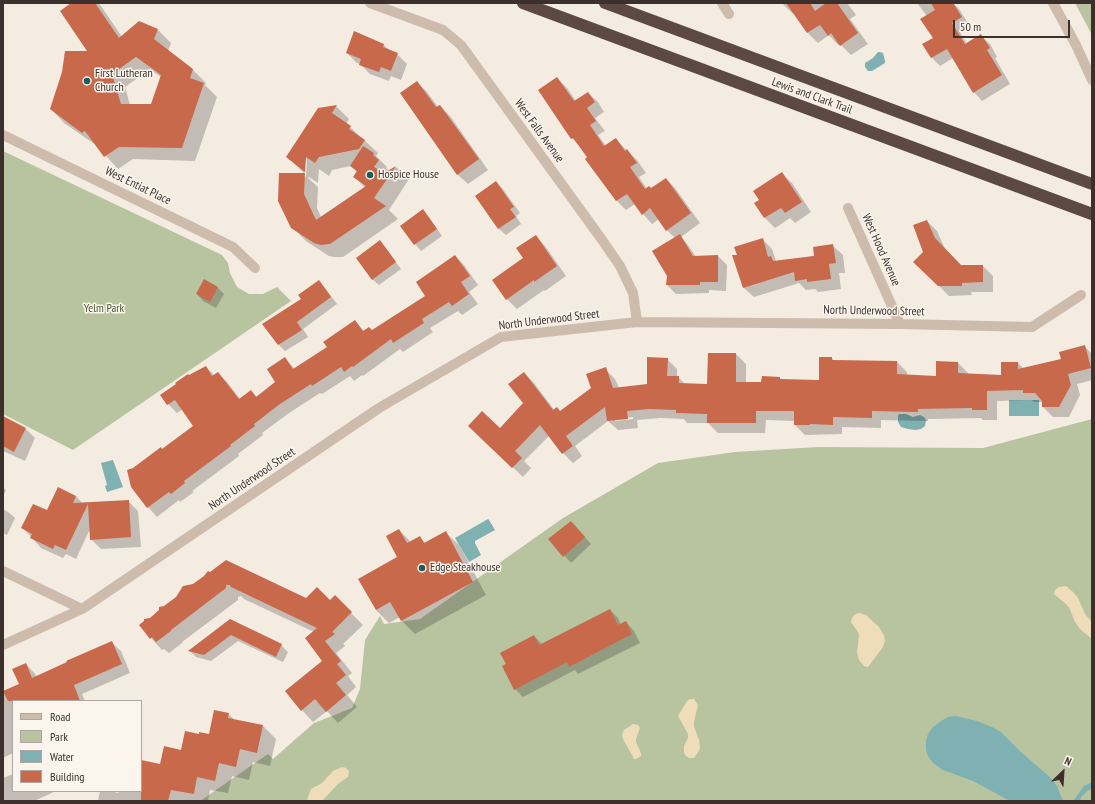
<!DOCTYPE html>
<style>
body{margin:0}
#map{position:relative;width:1095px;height:804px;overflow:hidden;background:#f4ebe1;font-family:"PT Sans Narrow",sans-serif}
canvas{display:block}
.frame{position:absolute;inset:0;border:4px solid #3b302b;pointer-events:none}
.legend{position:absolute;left:12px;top:700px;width:130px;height:92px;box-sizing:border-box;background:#fbf5ee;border:1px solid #aea6a0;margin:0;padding:5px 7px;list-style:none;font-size:12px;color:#3b302b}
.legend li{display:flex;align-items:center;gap:8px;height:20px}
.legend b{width:20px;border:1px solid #aea6a0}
.north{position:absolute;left:1043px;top:752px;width:40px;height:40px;-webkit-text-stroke:3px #fbf5ee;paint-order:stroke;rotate:25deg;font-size:11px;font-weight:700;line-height:16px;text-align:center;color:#3b302b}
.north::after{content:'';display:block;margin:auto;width:14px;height:18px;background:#3b302b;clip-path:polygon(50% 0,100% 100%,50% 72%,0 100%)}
.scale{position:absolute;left:953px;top:20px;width:117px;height:18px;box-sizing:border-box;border:2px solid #3b302b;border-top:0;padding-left:5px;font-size:12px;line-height:14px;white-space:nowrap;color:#3b302b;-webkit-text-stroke:3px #fbf5ee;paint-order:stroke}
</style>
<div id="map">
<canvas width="1095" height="804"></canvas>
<div class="frame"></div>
<ul class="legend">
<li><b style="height:5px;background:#cdbbac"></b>Road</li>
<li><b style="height:11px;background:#b8c4a0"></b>Park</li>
<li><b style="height:11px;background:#7fb0b2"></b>Water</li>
<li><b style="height:11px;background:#c8694b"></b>Building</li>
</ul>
<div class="north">N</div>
<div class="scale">50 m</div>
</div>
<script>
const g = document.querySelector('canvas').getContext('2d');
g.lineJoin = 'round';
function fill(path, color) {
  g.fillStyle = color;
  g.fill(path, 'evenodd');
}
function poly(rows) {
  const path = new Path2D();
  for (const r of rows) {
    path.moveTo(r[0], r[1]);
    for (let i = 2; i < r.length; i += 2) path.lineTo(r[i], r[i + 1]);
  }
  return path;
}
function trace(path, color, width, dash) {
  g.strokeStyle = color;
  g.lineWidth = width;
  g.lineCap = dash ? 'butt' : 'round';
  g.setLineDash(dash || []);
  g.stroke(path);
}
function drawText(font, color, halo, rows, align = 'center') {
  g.font = font + ' "PT Sans Narrow",sans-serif';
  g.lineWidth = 3;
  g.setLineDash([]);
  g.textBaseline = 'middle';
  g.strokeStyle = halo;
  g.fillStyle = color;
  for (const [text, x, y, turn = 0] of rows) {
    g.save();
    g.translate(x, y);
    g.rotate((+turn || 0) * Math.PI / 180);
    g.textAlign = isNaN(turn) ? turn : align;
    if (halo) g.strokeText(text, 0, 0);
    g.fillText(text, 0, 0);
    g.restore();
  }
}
fill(poly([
 [1075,3,1092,3,1092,35],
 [3,151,222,255,228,263,230,273,237,287,249,294,263,294,277,287,291,301,73,450,3,414],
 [1092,419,1092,801,200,801,268,754,273,759,314,723,352,708,360,689,365,640,380,616,384,624,420,619,563,518,658,463,735,452,818,447,983,448]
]), '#b8c4a0');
fill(poly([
 [1066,586,1073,592,1078,598,1085,614,1092,622,1092,639,1080,629,1074,620,1070,609,1066,604,1054,594,1055,590,1059,587],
 [859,613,866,615,879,627,884,635,885,641,883,647,868,667,864,666,859,660,857,652,859,635,858,632,851,622,852,618,854,615],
 [690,699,694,699,698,705,694,722,694,726,699,740,700,747,699,751,694,758,689,758,686,756,684,753,684,746,688,738,688,734,678,716,687,701],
 [633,724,638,725,640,728,636,739,636,742,641,753,641,756,636,759,634,759,633,757,623,739,622,735,624,730],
 [342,767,346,768,349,771,348,777,338,784,322,801,307,801,308,797,311,789,322,783,333,771]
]), '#efdcb8');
fill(poly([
 [878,52,880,52,883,53,885,61,885,63,872,71,868,71,865,67,865,63,873,58],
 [1009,400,1039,400,1039,416,1009,416],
 [899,414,906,414,913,417,920,415,924,417,926,420,925,426,921,429,915,430,908,429,901,427,898,422,898,416],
 [113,460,123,487,107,492,105,486,107,485,101,463],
 [488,519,489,520,495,530,475,541,475,543,481,555,469,562,455,538],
 [956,716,977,721,994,728,1001,732,1022,753,1051,778,1057,786,1063,801,1010,801,973,781,943,770,933,763,928,756,926,750,926,741,928,734,932,728,941,721,948,717],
 [1092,782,1092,789,1087,791,1081,797,1080,801,1073,801,1084,786]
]), '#7fb0b2');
fill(poly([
 [73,3,98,3,101,6,122,37,139,22,158,30,171,43,168,51,192,69,206,83,205,85,217,97,195,161,133,159,118,169,96,145,64,123,51,109,89,52],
 [150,69,162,78,152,105,130,105,125,87],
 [782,3,823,3,825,5,828,3,847,3,856,15,850,19,868,44,851,55,840,44,838,45,829,35,818,43,808,33,794,13,793,14],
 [917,3,953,3,959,9,969,25,960,32,967,44,981,36,990,44,997,57,995,58,1010,84,982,101,974,92,953,58,940,66,932,58,934,38,927,16],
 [354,33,384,45,390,51,397,54,407,64,401,80,391,76,389,81,370,74,360,64,357,63,347,53],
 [557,78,567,88,576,101,588,93,598,102,604,112,595,118,605,131,598,135,606,146,615,139,637,160,646,173,639,177,647,189,651,189,666,179,675,188,700,223,681,237,688,245,696,257,718,256,727,265,726,291,709,290,709,293,676,294,667,285,675,238,667,230,659,219,652,224,643,214,635,204,626,210,617,201,598,174,589,158,581,147,572,138],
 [417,82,427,92,438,107,440,106,450,116,488,170,468,184,458,175,401,94],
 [336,106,349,119,346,124,350,127,378,153,376,156,387,167,386,168,389,171,396,167,409,179,389,210,398,219,343,257,334,257,329,256,306,241,292,227,304,176,306,177,307,158,305,161,304,173,287,157,319,109],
 [351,166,357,172,354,176,365,188,321,217,317,208,318,187,308,178,309,177,318,183,319,169,329,176,332,170],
 [782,174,792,183,811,212,795,223,790,218,775,228,765,218,755,203,760,200],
 [496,182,502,188,520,213,516,216,521,224,506,235,499,229,476,196],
 [423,211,429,217,442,236,421,251,415,244],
 [927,221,937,231,945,249,961,266,983,266,993,276,993,292,971,292,972,295,949,296,915,262,925,252],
 [536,236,545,246,566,276,545,291,544,290,517,309,507,299,524,258],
 [762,239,772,249,776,261,815,256,833,246,843,255,845,273,839,273,841,289,818,292,815,289,806,290,799,283,754,297,744,288,738,256],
 [380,242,386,248,401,269,379,285,372,279],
 [455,256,464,265,478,285,469,292,478,304,462,315,458,311,430,328,433,332,403,352,400,349,363,376,362,375,354,381,350,376,322,394,320,393,289,413,262,433,263,435,238,454,239,456,192,491,194,492,180,502,179,500,157,517,148,507,134,469,162,450,194,426,183,409,177,413,168,404,189,376,206,367,215,376,218,373,227,382,240,399,251,391,257,397,277,382,285,359,295,369,328,348,354,321,364,331,372,331,426,296],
 [319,281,325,288,337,304,303,329,308,337,285,351,279,345,264,324,303,299],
 [218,288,224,294,216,308,203,301,197,294],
 [1084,346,1092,354,1092,380,1077,384,1080,395,1069,417,1053,417,1043,407,1043,402,1034,402,1031,400,997,401,997,420,983,420,981,418,928,419,928,421,881,420,881,428,842,427,842,434,805,435,795,425,795,421,766,420,765,433,718,433,708,423,687,423,684,419,660,418,637,420,638,428,618,430,608,421,575,446,582,456,573,463,563,453,549,436,524,461,531,468,523,477,479,435,500,429,524,403,524,373,534,383,555,411,561,412,593,388,605,369,615,379,619,388,648,385,667,359,677,369,677,377,678,377,685,384,708,385,736,354,746,364,746,383,762,383,779,378,782,380,820,381,832,358,834,361,897,362,907,372,907,375,937,377,937,362,958,363,968,373,968,375,1003,376,1018,363,1024,369,1063,360],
 [633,417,633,419,615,421,615,419],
 [3,417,25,428,35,438,25,461,3,451],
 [3,487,6,490,3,497],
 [76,496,83,504,128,501,138,511,141,547,101,549,91,539,90,529,76,559,66,554,63,558,41,548,23,528,47,512],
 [3,509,8,512,15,518,7,535,3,533],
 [578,529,591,544,571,563,550,539],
 [399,530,411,542,420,537,425,543,445,532,459,545,486,595,415,634,402,621,400,617,389,623,376,610,399,558],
 [205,577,306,599,330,602,335,597,363,625,343,644,345,646,336,653,352,673,348,676,356,687,347,695,357,707,338,723,327,711,313,722,302,710,324,661,314,632,244,599,241,596,238,597,238,600,182,642,182,643,169,653,164,649,162,650,151,638,141,625],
 [610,610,618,618,621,625,626,622,634,631,640,643,578,674,575,670,523,697,515,689,507,665,534,636,542,644],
 [230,620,281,645,288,652,283,662,238,641,211,661,196,657,190,651],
 [111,642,121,651,130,673,82,694,85,701,13,701,13,753,3,758,3,692,20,685,26,664,35,674,37,677],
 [228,714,235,720,263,726,276,739,270,766,253,762,249,780,232,776,228,793,210,790,208,801,98,801,100,791,110,791,118,793,119,791,141,791,141,771,161,765,209,735],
 [13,774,13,791,56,791,34,801,3,801,3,778]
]), '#0003');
fill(poly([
 [71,3,95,3,119,38,139,21,158,29,154,39,193,69,190,78,204,83,182,148,119,147,104,157,85,131,82,133,50,109,62,72,65,51,87,51,60,11],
 [136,57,161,75,151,104,121,104,112,74],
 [786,3,810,3,815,11,826,3,837,3,858,33,840,46,831,33,828,36,820,25,807,33],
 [931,3,953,3,962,17,952,23,965,44,981,34,990,48,987,50,1002,75,973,93,947,49,931,58,922,44,933,38,920,19,935,10],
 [354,31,384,44,383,47,398,53,391,71,381,67,379,72,359,65,361,59,346,53],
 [557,77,574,101,588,92,595,102,587,108,596,121,590,125,604,146,616,138,625,151,627,149,637,163,630,167,645,189,649,186,651,188,666,178,691,213,666,231,650,208,642,215,627,194,616,201,585,159,587,157,573,138,571,139,538,90],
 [417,81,436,107,440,105,479,159,457,175,400,93],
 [337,105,332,113,351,126,349,129,365,140,359,149,319,157,315,163,306,157,305,172,286,157,318,108],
 [363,146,374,153,373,155,379,160,374,167,384,173,396,166,374,198,386,206,330,244,321,245,314,243,291,228,278,201,279,173,305,173,304,194,316,220,366,186,353,177,357,171,350,166],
 [782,172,802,202,785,213,781,208,764,218,754,203,759,200,753,191],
 [496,181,514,207,510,209,516,217,498,229,475,196],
 [423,209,437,229,414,245,400,226],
 [927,220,935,238,961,265,983,265,983,282,962,283,962,286,938,286,913,262,923,252,913,225],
 [680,234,693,256,718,255,718,282,700,282,700,285,666,285,667,276,652,251],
 [536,235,557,266,534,282,534,280,506,300,492,280,523,258,516,248],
 [763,238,768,257,771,256,773,261,814,256,813,247,833,244,836,263,829,264,831,279,807,282,807,279,795,281,794,272,743,288,732,255,737,255,734,247],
 [380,240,396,262,372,280,356,258],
 [455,255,470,276,461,282,469,294,452,306,449,302,422,319,424,323,393,343,391,339,353,367,352,366,344,372,341,367,312,386,311,384,280,404,254,424,255,426,230,445,231,446,184,481,185,483,171,494,169,492,147,508,131,487,127,470,133,468,161,447,162,449,193,426,175,400,167,405,160,395,176,384,175,383,188,374,189,375,206,366,212,376,218,372,239,399,251,390,256,397,275,382,267,369,285,357,293,369,327,347,323,342,355,320,363,331,369,327,372,330,425,296,416,282],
 [204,279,218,287,210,302,196,294],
 [319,280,331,297,297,322,302,330,278,345,262,324,301,299,298,295],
 [1085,345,1091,368,1068,374,1071,385,1059,407,1042,407,1042,401,1035,393,1023,393,1023,390,987,391,987,410,972,410,972,408,918,409,918,412,872,411,872,418,833,417,833,425,810,424,810,425,794,425,794,411,756,411,756,423,707,423,707,414,676,413,676,410,649,409,627,411,628,419,607,421,605,407,566,436,573,446,562,454,540,425,515,451,522,458,512,468,468,426,482,411,500,428,523,403,508,384,524,372,553,410,557,407,560,411,591,388,586,374,606,367,613,388,647,384,647,357,668,358,667,376,679,376,679,383,707,384,708,353,736,353,736,382,761,382,762,376,780,377,780,379,819,380,819,357,832,357,832,360,897,361,897,374,936,376,936,361,958,362,958,373,1001,375,1001,362,1018,362,1018,369,1061,359,1059,352],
 [3,416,26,428,14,452,3,446],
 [58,487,76,496,73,503,129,500,131,537,90,540,88,504,66,550,55,545,53,549,30,538,32,534,21,528,33,504,47,510],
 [571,521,585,537,563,557,548,539],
 [399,529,407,543,420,536,424,543,446,531,473,582,401,621,390,602,376,610,358,579,397,557,386,536],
 [226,560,306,598,317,587,330,600,335,595,352,612,332,632,335,634,325,641,341,661,337,664,346,675,336,683,346,695,326,712,315,699,301,711,285,691,322,661,305,638,317,628,231,587,230,585,226,585,226,588,171,630,171,631,156,642,152,637,150,639,139,625,144,621,144,619,150,618,159,610,159,607,164,606,176,597,183,586,193,584,204,576,208,571,210,572],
 [610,609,618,625,626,621,632,634,569,667,567,662,514,690,502,666,506,664,500,653,534,635,539,645],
 [230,619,282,644,276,657,231,635,204,655,188,651],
 [112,641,122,664,74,685,80,701,8,701,3,691,19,684,12,669,26,663,32,678,67,662,66,661],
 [214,710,229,713,228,718,263,725,257,753,240,749,236,767,219,763,215,781,197,777,194,794,171,790,168,801,141,801,141,760,160,764,164,746,181,750,185,731,199,734,199,732,209,734]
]), '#c8694b');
trace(poly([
 [370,3,443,30,461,45,600,237,620,266,633,293,637,322],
 [722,3,729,14],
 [1053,3,1076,45,1092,80],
 [3,135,233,247,255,268],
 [848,208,900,324],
 [3,571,82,609],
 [3,645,82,609,379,408,501,337,637,322,900,324,1032,327,1081,295]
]), '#cdbbac', 10);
trace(poly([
 [523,3,1092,214],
 [605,3,1092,184]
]), '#5c4a42', 12);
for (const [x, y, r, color] of [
 [87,81,4,"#1f5a5e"],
 [370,175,4,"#1f5a5e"],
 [422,568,4,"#1f5a5e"]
]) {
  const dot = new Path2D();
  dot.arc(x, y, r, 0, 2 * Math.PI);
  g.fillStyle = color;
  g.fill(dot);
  trace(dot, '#fbf5ee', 1.5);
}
drawText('12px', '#3b302b', '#fbf5ee', [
 ["First Lutheran",95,74],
 ["Church",95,88],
 ["Hospice House",378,175],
 ["Edge Steakhouse",430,568]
], 'left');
drawText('12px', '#3b302b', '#fbf5ee', [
 ["Lewis and Clark Trail",812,96,20],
 ["West Falls Avenue",539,131,54],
 ["West Entiat Place",138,186,26],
 ["West Hood Avenue",881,250,66],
 ["North Underwood Street",874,311,1],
 ["North Underwood Street",549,320,-7],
 ["North Underwood Street",252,479,-34]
]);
drawText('12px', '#4a5a2e', '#fbf5ee', [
 ["Yelm Park",104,309]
]);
</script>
